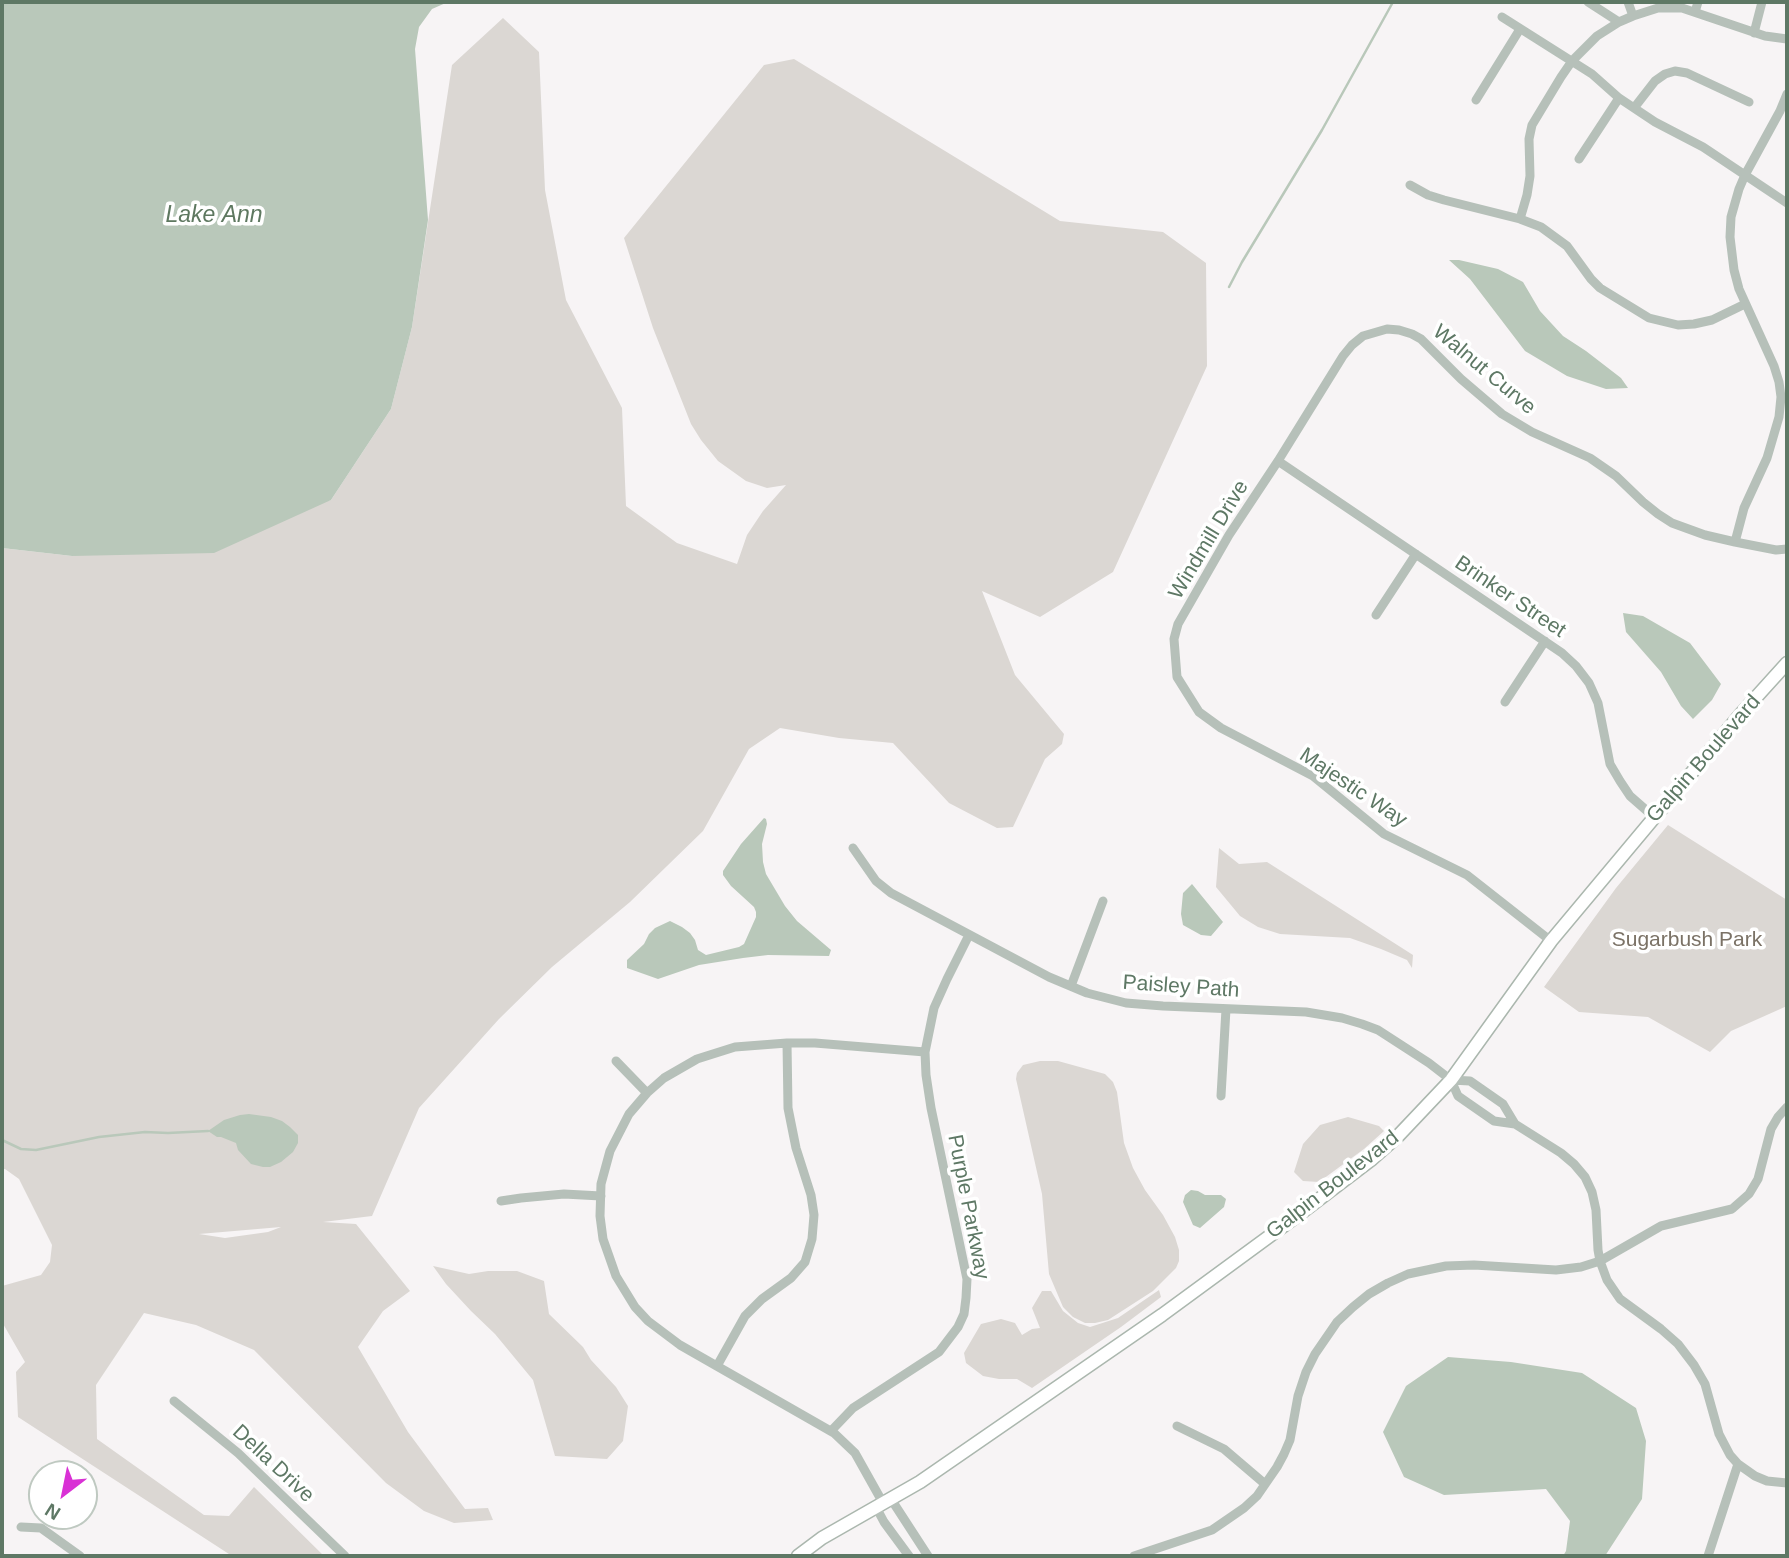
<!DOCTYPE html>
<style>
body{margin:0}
#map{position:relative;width:1789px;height:1558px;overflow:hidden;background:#f7f4f5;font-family:Arial,sans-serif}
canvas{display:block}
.frame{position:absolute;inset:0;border:4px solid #5e7865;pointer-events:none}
.north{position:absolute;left:28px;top:1460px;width:70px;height:70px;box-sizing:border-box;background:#fff;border:2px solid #bfc9c1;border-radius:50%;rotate:212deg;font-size:19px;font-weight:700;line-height:28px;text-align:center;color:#5e7865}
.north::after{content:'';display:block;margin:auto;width:24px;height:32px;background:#d931d5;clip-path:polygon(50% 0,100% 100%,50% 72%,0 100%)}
</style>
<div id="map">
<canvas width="1789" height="1558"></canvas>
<div class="frame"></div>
<div class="north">N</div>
</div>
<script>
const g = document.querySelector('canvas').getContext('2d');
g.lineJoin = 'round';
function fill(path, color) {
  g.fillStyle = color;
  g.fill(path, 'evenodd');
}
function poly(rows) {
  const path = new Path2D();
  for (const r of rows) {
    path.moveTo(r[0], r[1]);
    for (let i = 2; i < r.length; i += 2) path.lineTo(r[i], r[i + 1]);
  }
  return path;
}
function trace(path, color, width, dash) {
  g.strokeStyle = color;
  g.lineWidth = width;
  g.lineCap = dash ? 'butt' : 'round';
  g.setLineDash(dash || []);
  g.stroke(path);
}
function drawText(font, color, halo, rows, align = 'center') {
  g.font = font + ' Arial,sans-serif';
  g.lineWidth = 7;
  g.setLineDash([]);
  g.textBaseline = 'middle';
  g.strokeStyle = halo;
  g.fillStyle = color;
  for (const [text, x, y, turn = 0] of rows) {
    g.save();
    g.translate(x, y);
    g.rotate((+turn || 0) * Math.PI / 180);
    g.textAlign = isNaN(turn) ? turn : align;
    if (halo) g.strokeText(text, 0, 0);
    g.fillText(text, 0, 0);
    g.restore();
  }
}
fill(poly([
 [503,18,539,52,545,190,566,300,622,408,626,506,677,543,737,564,747,535,763,511,786,485,767,488,746,481,718,461,701,440,691,424,653,328,624,238,764,65,794,59,1060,221,1163,232,1206,263,1207,366,1113,572,1040,617,982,591,1015,675,1064,734,1062,744,1045,759,1013,827,997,828,949,803,893,743,839,738,780,728,749,749,703,831,630,902,552,967,499,1019,419,1108,372,1216,323,1222,356,1224,410,1291,383,1311,358,1347,408,1432,465,1509,488,1508,493,1520,454,1523,424,1511,386,1483,254,1350,196,1325,144,1313,96,1385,97,1439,204,1515,229,1516,254,1487,324,1556,232,1556,18,1417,16,1372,25,1362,2,1322,2,1286,41,1275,50,1262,52,1245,19,1179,5,1169,2,1169,2,548,72,556,331,500,391,409,412,327,452,65],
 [281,1227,268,1232,225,1238,199,1234],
 [1668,825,1787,900,1787,1006,1731,1031,1710,1052,1648,1017,1579,1012,1544,987,1616,888],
 [1219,848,1239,864,1267,862,1413,955,1412,968,1407,960,1381,949,1350,938,1280,934,1258,927,1240,916,1216,887],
 [1040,1061,1058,1061,1105,1074,1113,1082,1117,1092,1124,1143,1133,1168,1145,1190,1163,1215,1175,1237,1179,1250,1179,1261,1176,1268,1153,1291,1108,1320,1095,1323,1085,1323,1073,1317,1063,1307,1049,1274,1042,1194,1016,1079,1017,1073,1023,1065],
 [1348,1117,1379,1126,1384,1131,1364,1149,1319,1182,1303,1181,1294,1172,1303,1144,1320,1125],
 [433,1266,469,1274,488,1271,517,1271,544,1281,549,1314,583,1347,591,1360,616,1387,628,1406,623,1441,607,1459,555,1456,533,1380,495,1334,471,1311,446,1284],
 [1159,1290,1161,1297,1121,1327,1032,1388,1017,1379,999,1379,983,1376,966,1363,964,1353,981,1324,1001,1319,1015,1323,1022,1335,1032,1329,1040,1328,1032,1308,1042,1291,1051,1291,1063,1311,1078,1323,1090,1327,1118,1318]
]), '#dbd7d3');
fill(poly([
 [2,2,448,2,432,9,419,27,415,49,428,220,412,327,391,409,331,500,214,553,72,556,2,548],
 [1449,260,1459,260,1498,269,1523,282,1540,311,1563,336,1586,351,1621,378,1628,388,1606,389,1567,376,1525,351,1470,279],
 [1623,613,1643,616,1690,643,1721,684,1712,700,1693,719,1681,706,1661,672,1626,632],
 [764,818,766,819,767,824,762,844,763,862,766,874,785,906,797,921,831,950,829,956,768,955,743,958,699,965,658,979,627,968,627,960,644,944,649,934,655,928,670,921,682,927,690,933,695,940,698,950,706,955,739,947,744,944,756,917,756,912,754,907,731,886,723,875,723,871,741,844],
 [1192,884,1223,922,1211,936,1201,935,1183,925,1181,914,1183,893],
 [249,1114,271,1117,282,1121,290,1127,298,1135,298,1143,293,1152,281,1162,270,1167,263,1167,251,1164,238,1150,236,1143,221,1137,217,1137,208,1131,224,1120,240,1115],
 [1191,1190,1198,1191,1205,1195,1221,1195,1226,1199,1224,1207,1200,1228,1193,1225,1183,1202,1185,1195],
 [1448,1357,1511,1362,1582,1373,1636,1408,1646,1441,1642,1499,1605,1556,1563,1556,1566,1551,1570,1521,1546,1489,1444,1495,1404,1477,1383,1432,1406,1386]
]), '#b9c8ba');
trace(poly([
 [1229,287,1242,262,1322,130,1393,2],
 [2,1140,21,1149,36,1150,99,1137,145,1132,168,1133,208,1131]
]), '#b9c8ba', 2.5);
const secondary = poly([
 [798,1556,822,1538,920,1482,1162,1315,1297,1216,1372,1159,1398,1136,1451,1080,1551,941,1740,715,1787,663]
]);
trace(secondary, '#abb7ae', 15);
trace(poly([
 [1588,2,1619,22],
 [1628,2,1633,16],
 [1695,12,1698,2],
 [1502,17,1592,74,1619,98,1655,122,1703,147,1787,203],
 [1754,33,1762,2],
 [1476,100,1520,29],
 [1634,108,1655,81,1665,74,1675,71,1687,73,1749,102],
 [1579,159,1619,98],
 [1410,185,1428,195,1444,200,1520,219,1541,227,1567,246,1591,279,1600,288,1649,318,1678,325,1694,324,1712,320,1745,304],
 [1520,219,1527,195,1530,176,1529,139,1532,125,1561,77,1572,61,1597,36,1619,22,1633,16,1658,8,1682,8,1765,36,1787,39],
 [1278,461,1562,653,1576,666,1589,683,1598,703,1610,764,1620,781,1630,796,1654,817],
 [1735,542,1744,508,1767,458,1779,417,1781,397,1779,382,1774,366,1739,289,1734,270,1730,237,1731,217,1739,189,1745,175,1780,111,1787,94],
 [1376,615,1416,554],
 [1505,702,1545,641],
 [853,848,876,881,891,893,1049,977,1087,993,1126,1003,1163,1006,1306,1012,1342,1018,1362,1024,1378,1030,1429,1063,1451,1080,1458,1096,1494,1121,1515,1124,1561,1153,1574,1164,1585,1177,1592,1192,1596,1210,1598,1250,1600,1261,1607,1280,1620,1299,1661,1329,1678,1344,1694,1365,1705,1384,1719,1434,1730,1455,1738,1464,1755,1476,1767,1481,1787,1483],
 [1551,941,1467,875,1384,834,1313,776,1221,728,1199,712,1177,677,1174,639,1178,624,1229,535,1278,461,1343,356,1352,345,1363,336,1387,329,1399,330,1412,334,1421,339,1461,379,1502,414,1532,432,1590,458,1616,476,1643,502,1658,514,1672,523,1705,535,1735,542,1776,550,1787,549],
 [1071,986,1103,901],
 [616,1061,647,1093],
 [1451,1080,1470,1081,1503,1104,1515,1124],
 [1221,1096,1226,1009],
 [501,1201,521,1198,564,1194,601,1196],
 [717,1366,745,1316,762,1299,791,1278,805,1262,812,1239,814,1215,811,1195,796,1148,788,1108,787,1043],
 [174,1401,238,1453,345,1556],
 [1177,1426,1224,1449,1265,1484],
 [831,1431,853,1408,939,1352,958,1327,964,1314,966,1298,967,1279,931,1108,926,1075,925,1052,934,1008,947,979,969,935],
 [891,1499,928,1556],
 [883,1503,855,1453,834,1433,680,1345,648,1321,635,1307,616,1276,603,1239,600,1216,601,1184,610,1151,629,1114,647,1093,664,1078,697,1059,735,1047,787,1043,815,1043,925,1052],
 [876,1507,884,1522,909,1556],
 [21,1527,41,1528,80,1556],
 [1134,1556,1212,1530,1244,1508,1257,1496,1277,1467,1284,1454,1290,1440,1298,1396,1306,1372,1315,1354,1337,1322,1353,1307,1369,1294,1388,1283,1408,1274,1446,1266,1474,1265,1556,1270,1581,1267,1600,1261,1661,1226,1732,1209,1749,1194,1758,1179,1771,1129,1778,1117,1787,1107],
 [1708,1556,1738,1464]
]), '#b6c0b9', 9);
trace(secondary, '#fff', 12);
drawText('21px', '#5e7865', '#fff', [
 ["Walnut Curve",1484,370,40],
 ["Windmill Drive",1209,540,-59],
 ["Brinker Street",1510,597,34],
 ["Galpin Boulevard",1704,759,-49],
 ["Majestic Way",1353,788,34],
 ["Paisley Path",1181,987,4],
 ["Galpin Boulevard",1333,1185,-38],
 ["Purple Parkway",968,1207,79],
 ["Della Drive",273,1464,43]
]);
drawText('21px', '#7b7266', '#fff', [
 ["Sugarbush Park",1687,940]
]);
drawText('italic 23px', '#5e7860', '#fff', [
 ["Lake Ann",214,216]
]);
</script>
